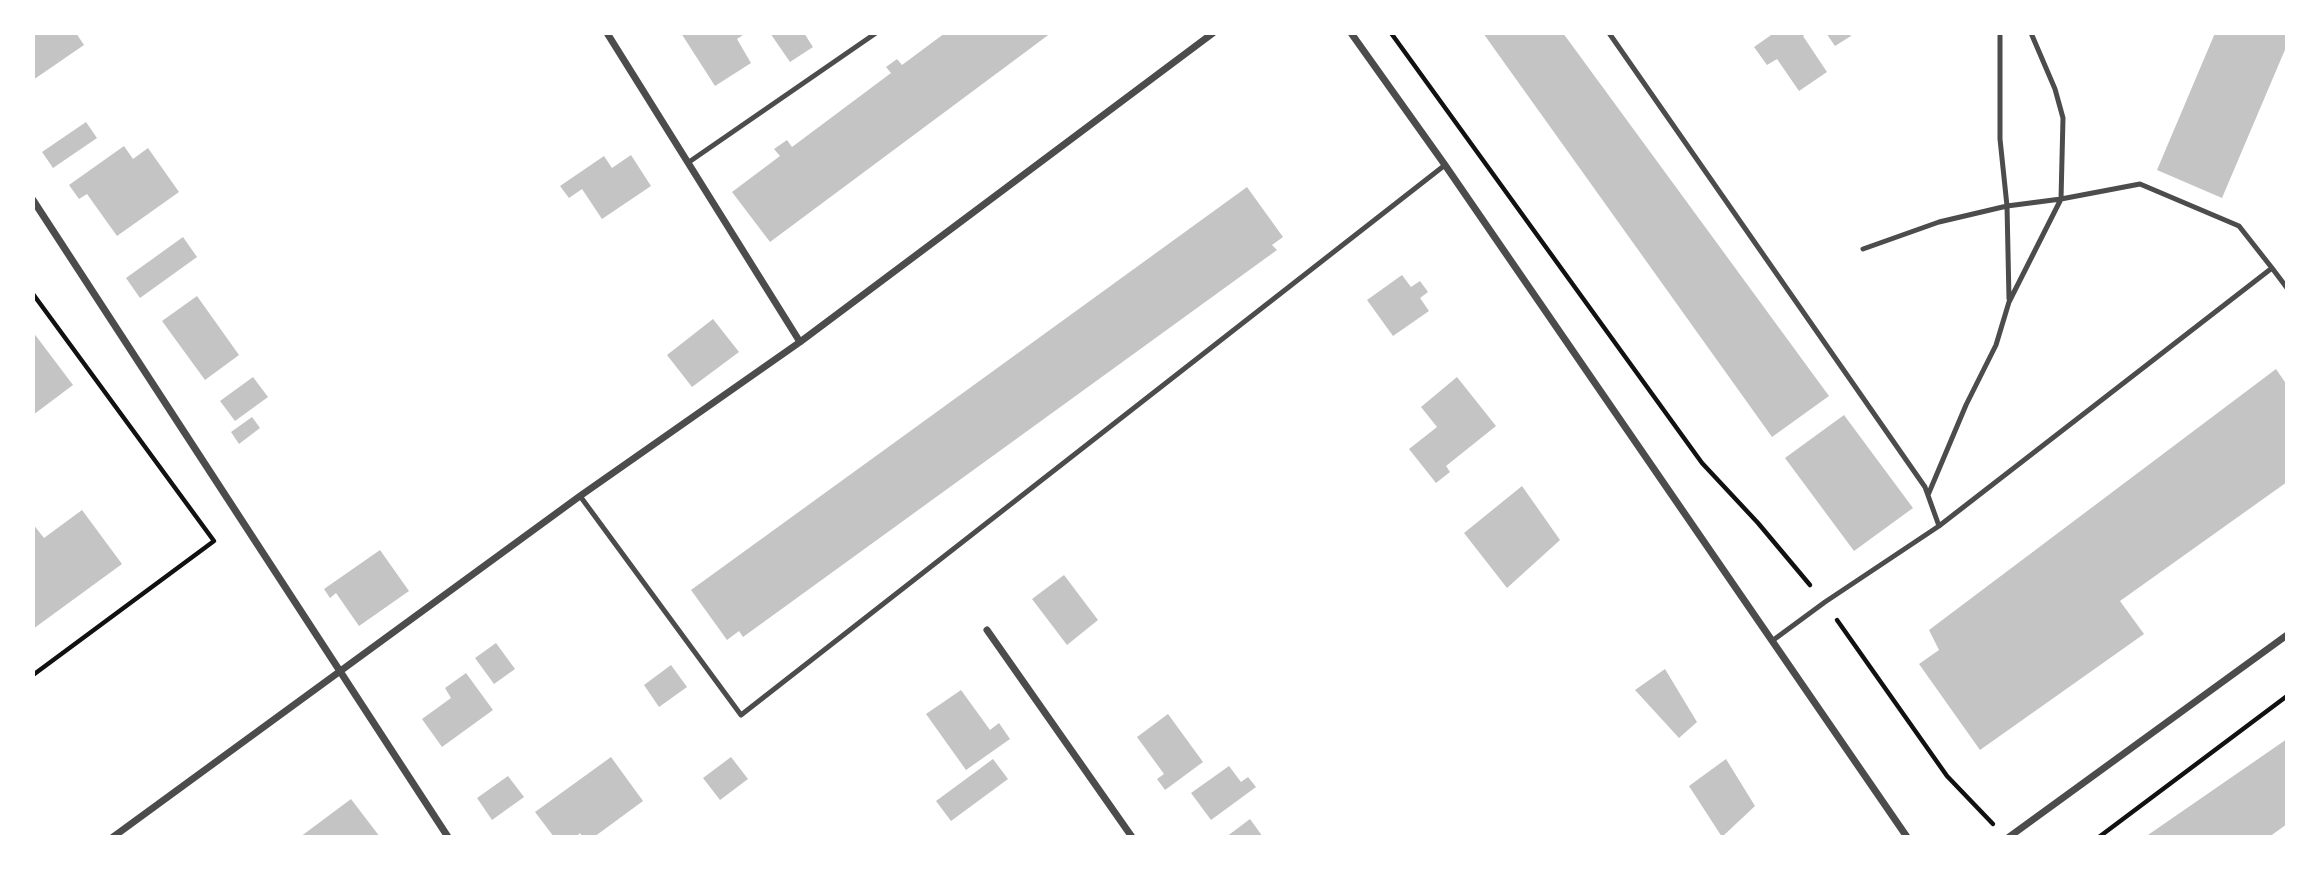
<!DOCTYPE html>
<style>
body{margin:0}
#map{position:relative;width:2320px;height:870px;overflow:hidden;background:#fff;font-family:"DM Sans",sans-serif}
canvas{display:block}
.frame{position:absolute;inset:0;border:35px solid #fff;pointer-events:none}
</style>
<div id="map">
<canvas width="2320" height="870"></canvas>
<div class="frame"></div>
</div>
<script>
const g = document.querySelector('canvas').getContext('2d');
g.lineJoin = 'round';
function fill(path, color) {
  g.fillStyle = color;
  g.fill(path, 'evenodd');
}
function poly(rows) {
  const path = new Path2D();
  for (const r of rows) {
    path.moveTo(r[0], r[1]);
    for (let i = 2; i < r.length; i += 2) path.lineTo(r[i], r[i + 1]);
  }
  return path;
}
function trace(path, color, width, dash) {
  g.strokeStyle = color;
  g.lineWidth = width;
  g.lineCap = dash ? 'butt' : 'round';
  g.setLineDash(dash || []);
  g.stroke(path);
}
fill(poly([
 [33,33,76,33,84,45,33,80],
 [681,33,746,33,737,39,751,63,715,86],
 [770,33,804,33,813,47,790,62],
 [945,33,1051,33,770,242,732,192,780,156,774,149,787,140,792,147,891,73,886,67,897,59,902,65],
 [1483,33,1563,33,1829,396,1772,437],
 [1774,33,1807,33,1803,36,1827,72,1799,91,1777,59,1767,65,1754,47],
 [1826,33,1849,33,1851,36,1835,46],
 [2215,33,2287,33,2287,45,2222,198,2157,170],
 [86,122,97,138,53,168,42,152],
 [124,146,133,159,148,148,179,192,117,236,87,194,79,199,69,185],
 [631,155,651,186,602,219,582,189,569,198,560,186,604,156,612,168],
 [1247,187,1283,237,1272,245,1277,250,743,637,739,631,727,640,691,590],
 [183,237,197,257,140,298,126,278],
 [1402,275,1411,287,1420,281,1428,292,1420,298,1429,311,1393,336,1367,300],
 [197,296,239,355,205,380,162,321],
 [713,319,739,352,692,387,667,355],
 [33,332,73,385,33,415],
 [2276,369,2287,385,2287,482,2120,601,2144,634,1980,750,1919,664,1939,650,1929,630],
 [253,377,268,397,235,421,220,401],
 [1457,377,1496,426,1446,466,1450,472,1436,483,1409,449,1437,427,1421,407],
 [1844,415,1913,508,1854,551,1785,458],
 [252,417,260,428,239,444,231,432],
 [1522,486,1560,540,1507,588,1464,533],
 [82,510,122,564,33,629,33,524,44,538],
 [380,550,409,591,359,626,336,593,330,598,324,589],
 [1064,575,1098,620,1067,645,1032,599],
 [496,643,515,669,494,684,475,658],
 [671,665,687,687,659,707,644,685],
 [1665,669,1697,722,1679,738,1635,690],
 [466,673,493,710,442,747,422,719,451,698,445,688],
 [961,690,990,730,999,723,1010,739,966,770,926,714],
 [1168,714,1203,762,1165,790,1157,779,1164,774,1137,737],
 [2287,739,2287,824,2269,837,2145,837],
 [611,757,643,801,594,837,582,837,580,833,576,837,554,837,535,812],
 [731,757,748,779,720,800,703,778],
 [993,759,1008,779,951,821,936,801],
 [1726,759,1755,806,1722,837,1689,786],
 [1229,766,1241,782,1248,777,1256,787,1211,820,1191,793],
 [508,776,524,797,492,820,477,798],
 [351,799,380,837,300,837],
 [1250,819,1263,837,1226,837]
]), '#c4c4c4');
trace(poly([
 [1391,33,1702,463,1758,523,1810,585],
 [33,294,214,541,33,675],
 [1837,620,1947,776,1993,824],
 [2099,837,2287,696]
]), '#111', 4.5);
trace(poly([
 [1609,33,1925,487,1939,526],
 [2000,33,2000,139,2007,206,2009,299],
 [689,162,876,33],
 [1863,249,1939,222,2007,206,2061,199,2063,118,2055,89,2031,33],
 [1928,495,1966,405,1996,345,2009,302,2061,199,2140,184,2239,226,2272,268],
 [580,496,741,715,1445,165],
 [1772,641,1825,602,1939,526,2272,268,2287,288]
]), '#4c4c4c', 5);
trace(poly([
 [607,33,800,342],
 [1351,33,1445,165,1907,837],
 [33,200,448,837],
 [987,630,1132,837],
 [113,837,580,496,800,342,1213,33],
 [2009,837,2287,635]
]), '#4c4c4c', 7);
</script>
